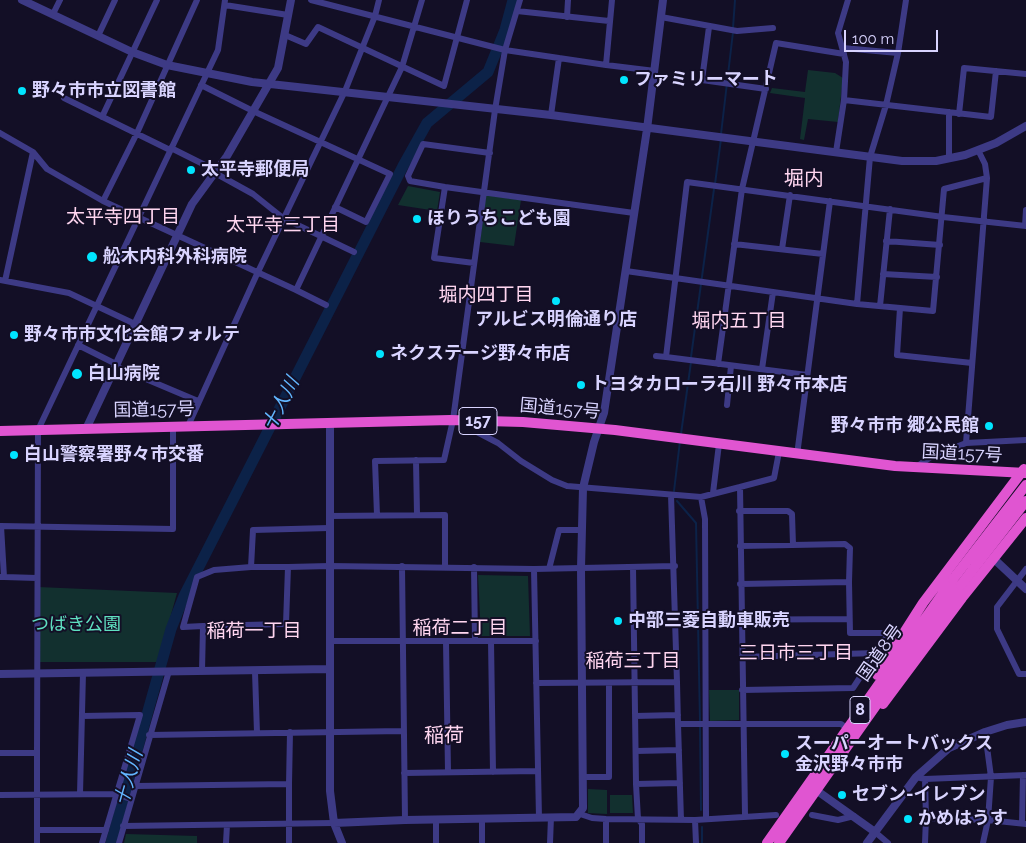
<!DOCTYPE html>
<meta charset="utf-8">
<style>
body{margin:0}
#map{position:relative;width:1026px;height:843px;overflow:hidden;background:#130f26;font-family:Raleway,sans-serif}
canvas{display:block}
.scale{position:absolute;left:844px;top:30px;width:94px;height:22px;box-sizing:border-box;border:2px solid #d9d4ff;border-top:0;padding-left:6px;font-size:15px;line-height:18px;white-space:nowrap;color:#d9d4ff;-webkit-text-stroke:4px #130f26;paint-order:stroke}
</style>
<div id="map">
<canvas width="1026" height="843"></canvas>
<div class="scale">100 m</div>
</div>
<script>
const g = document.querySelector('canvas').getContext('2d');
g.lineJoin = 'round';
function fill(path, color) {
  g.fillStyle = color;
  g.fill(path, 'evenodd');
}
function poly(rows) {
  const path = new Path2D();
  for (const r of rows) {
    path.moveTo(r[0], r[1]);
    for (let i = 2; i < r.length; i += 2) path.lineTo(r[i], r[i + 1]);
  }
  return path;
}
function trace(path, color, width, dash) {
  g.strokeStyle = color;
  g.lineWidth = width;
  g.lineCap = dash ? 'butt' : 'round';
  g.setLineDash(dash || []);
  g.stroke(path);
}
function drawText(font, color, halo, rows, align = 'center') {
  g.font = font + ' Raleway,"Noto Sans JP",sans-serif';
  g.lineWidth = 4;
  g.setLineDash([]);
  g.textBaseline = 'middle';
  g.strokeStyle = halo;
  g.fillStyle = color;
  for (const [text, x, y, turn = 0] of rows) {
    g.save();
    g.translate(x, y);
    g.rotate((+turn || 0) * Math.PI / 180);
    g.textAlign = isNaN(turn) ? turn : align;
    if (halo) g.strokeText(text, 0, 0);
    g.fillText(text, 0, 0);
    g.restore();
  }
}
fill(poly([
 [808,70,835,73,843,78,838,122,808,119,804,140,800,139,805,98,770,93,772,88,805,92],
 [408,186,440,192,437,211,398,205],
 [486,195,521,200,514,246,480,242],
 [478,575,528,576,530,636,481,636],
 [38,587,177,593,158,662,39,662],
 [709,690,739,690,739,720,710,721],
 [588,789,607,790,607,814,588,813],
 [610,795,632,795,633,813,610,813],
 [126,834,197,836,197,843,124,843]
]), '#12302f');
trace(poly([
 [733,28,735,0],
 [721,134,733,32],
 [715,184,721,139],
 [691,357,714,189],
 [681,434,691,362],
 [674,491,680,441],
 [677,501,696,523,700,721],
 [700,727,701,810],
 [702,827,702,843]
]), '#0c2248', 2);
trace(poly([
 [111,843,171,629,184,596,403,166,427,123,488,72,505,30,513,0]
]), '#0c2248', 11);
trace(poly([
 [311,0,505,50,606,65,612,0],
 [225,5,288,15],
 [517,11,609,21],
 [53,14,60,0],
 [567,17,568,0],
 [661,17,737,31,773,28],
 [709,27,702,80,766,89],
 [285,35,306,44,318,27,444,86,467,0],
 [98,36,115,0],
 [843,48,898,53],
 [606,65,655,71],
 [201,85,253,111,390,174,366,222,335,207],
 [64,98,170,150],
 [844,100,846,62,838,33,848,0],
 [959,114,964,68,1026,74],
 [551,115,559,58],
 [102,117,157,0],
 [0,133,33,152,47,169,103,201,296,290,402,67,422,0],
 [171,148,217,171],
 [836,152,844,100,991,117,996,71],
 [490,153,423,144,408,176,410,181,445,187,634,213],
 [949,159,949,112],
 [215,173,253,194,283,218,354,252],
 [445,187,434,258,474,263],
 [103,201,137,133,197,0],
 [1025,226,1026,210],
 [886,241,940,245],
 [734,244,823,254],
 [782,249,790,195],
 [626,271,857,304,933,311,944,189,987,178],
 [883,274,937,277],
 [0,280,69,293,135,324],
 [5,281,33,152],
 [296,290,326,305],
 [857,304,870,157,886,105,898,53,906,0],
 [880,306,890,209],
 [900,308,897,355,972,363],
 [78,345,116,364],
 [656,356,666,357,687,182,943,217,1026,226],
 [666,357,807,375],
 [718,364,742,189,776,43,844,54],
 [115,366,198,401],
 [762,369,773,292],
 [727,405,731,366],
 [476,421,475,431,498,443,521,461,552,480,567,486,701,497,740,487],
 [188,426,257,274,345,91,375,16,379,0],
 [966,443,1026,440],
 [797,455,830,201],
 [416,460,417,514],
 [916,467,931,457,966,443,987,178,985,164,978,150],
 [713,493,719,444],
 [671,495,677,682],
 [701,497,705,519,706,817],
 [739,511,788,511,792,514,793,545],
 [377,515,375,461,444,460,453,420,495,110,505,50,520,0],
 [329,516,445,515,445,567],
 [740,546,845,544,850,548,849,582],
 [402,566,405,820],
 [288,567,330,566,534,569,675,566],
 [474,567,475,641],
 [633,567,636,784,638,819,642,824,642,843],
 [534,569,539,818],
 [549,569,559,530,581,530],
 [1026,569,997,607,997,629,1019,674,1026,674],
 [0,577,4,577,1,526,173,529,173,426],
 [4,577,37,578],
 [740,584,849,582,850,633,889,633,853,688,742,690],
 [705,620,849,619],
 [203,626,183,627,197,577,214,570,251,567],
 [331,641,536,641],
 [446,641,448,772],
 [491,641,493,772],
 [742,657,876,653],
 [202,671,203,626,286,624,288,567,251,567,253,530,329,528],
 [255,672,257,733],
 [536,683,677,682,678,724,841,724,847,728],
 [82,716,140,715,102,843],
 [635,716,678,715],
 [678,724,681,820],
 [149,735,402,731],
 [636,751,679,750],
 [0,753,37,753,38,430,218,50,225,0],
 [37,753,37,843],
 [404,773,537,771],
 [584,777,609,777,609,683],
 [916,777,925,779,1026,775],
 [925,779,926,818],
 [636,784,680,783],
 [136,786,289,784,290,732],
 [80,794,83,673],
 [0,795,115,794,131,799],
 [580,814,592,818,606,819,695,820,776,815],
 [745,815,740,487,774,478,779,452],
 [812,815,838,820,854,816],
 [482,819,482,843],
 [606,819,606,843],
 [436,820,436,843],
 [695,820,696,843],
 [1022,823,1023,775],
 [123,826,334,823],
 [38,830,106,830],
 [875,832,888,843],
 [119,843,169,671],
 [226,843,227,825],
 [289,843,289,784],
 [550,843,551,817],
 [925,843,926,818,988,820,991,777,985,732],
 [983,843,988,820,1026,824]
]), '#3d3a85', 6);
trace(poly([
 [22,0,132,52,167,65,252,82,551,115,902,161,936,161,965,155,996,143,1026,126],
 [330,423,330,791,334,823,342,843],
 [86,429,192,204,227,156,278,68,291,0],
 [993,558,1026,589],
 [0,674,330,669],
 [816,790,875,832],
 [334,823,405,820,576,817,583,808,581,568,583,488,594,442,604,413,647,129,663,0],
 [867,843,916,777,949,748,985,732,1007,725,1026,722]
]), '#3d3a85', 8);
trace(poly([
 [0,431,450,420,523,422,615,430,895,466,1026,473],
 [877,675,923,603,1024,469],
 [883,704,962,598,1026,518],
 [767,843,953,579],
 [779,843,961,585]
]), '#e055d1', 10);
trace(poly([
 [953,579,1026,485],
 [961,585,1026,501]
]), '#e055d1', 10);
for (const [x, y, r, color] of [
 [624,80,5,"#00e5ff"],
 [22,91,5,"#00e5ff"],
 [191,170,5,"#00e5ff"],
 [417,219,5,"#00e5ff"],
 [92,257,6,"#00e5ff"],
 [556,301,5,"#00e5ff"],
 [14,335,5,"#00e5ff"],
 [380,354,5,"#00e5ff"],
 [77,374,6,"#00e5ff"],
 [581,385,5,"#00e5ff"],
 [989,426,5,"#00e5ff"],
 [14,455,5,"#00e5ff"],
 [618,621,5,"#00e5ff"],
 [785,754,5,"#00e5ff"],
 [842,795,5,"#00e5ff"],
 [908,819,5,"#00e5ff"]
]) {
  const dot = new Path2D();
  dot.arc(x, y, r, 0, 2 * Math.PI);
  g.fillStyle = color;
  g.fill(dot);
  trace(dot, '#130f26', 2);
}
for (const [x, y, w] of [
 [478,421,38],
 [860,710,20]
]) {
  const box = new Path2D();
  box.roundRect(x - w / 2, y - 13.5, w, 27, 4);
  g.fillStyle = '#130f26';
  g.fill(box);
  trace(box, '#d9d4ff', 1);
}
drawText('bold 16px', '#d9d4ff', null, [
 ["157",478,421],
 ["8",860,710]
]);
drawText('bold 18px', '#d9d4ff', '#130f26', [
 ["ファミリーマート",634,80],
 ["野々市市立図書館",32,91],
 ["太平寺郵便局",201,170],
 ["ほりうちこども園",427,219],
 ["舩木内科外科病院",103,257],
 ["アルビス明倫通り店",556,320,"center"],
 ["野々市市文化会館フォルテ",24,335],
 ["ネクステージ野々市店",390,354],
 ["白山病院",88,374],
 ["トヨタカローラ石川 野々市本店",591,385],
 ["野々市市 郷公民館",979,426,"right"],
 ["白山警察署野々市交番",24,455],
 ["中部三菱自動車販売",628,621],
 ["スーパーオートバックス",795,744],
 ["金沢野々市市",795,765],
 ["セブン-イレブン",852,795],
 ["かめはうす",918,819]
], 'left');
drawText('18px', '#d9d4ff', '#130f26', [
 ["国道157号",560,409,5],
 ["国道157号",154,410,-1],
 ["国道157号",962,454,3],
 ["国道8号",880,653,-55]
]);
drawText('18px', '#5fe0c0', '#130f26', [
 ["つばき公園",76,625]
]);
drawText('19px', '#ffd6f0', '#130f26', [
 ["太平寺四丁目",123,217],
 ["太平寺三丁目",283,225],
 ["堀内四丁目",486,295],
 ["堀内五丁目",739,321],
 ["稲荷二丁目",460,628],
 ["稲荷一丁目",254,631],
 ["三日市三丁目",796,653],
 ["稲荷三丁目",633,661]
]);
drawText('italic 19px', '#62b6ff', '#130f26', [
 ["十人川",281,404,-63],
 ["十人川",129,778,-74]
]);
drawText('20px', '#ffd6f0', '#130f26', [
 ["堀内",804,179],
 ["稲荷",444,736]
]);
</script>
